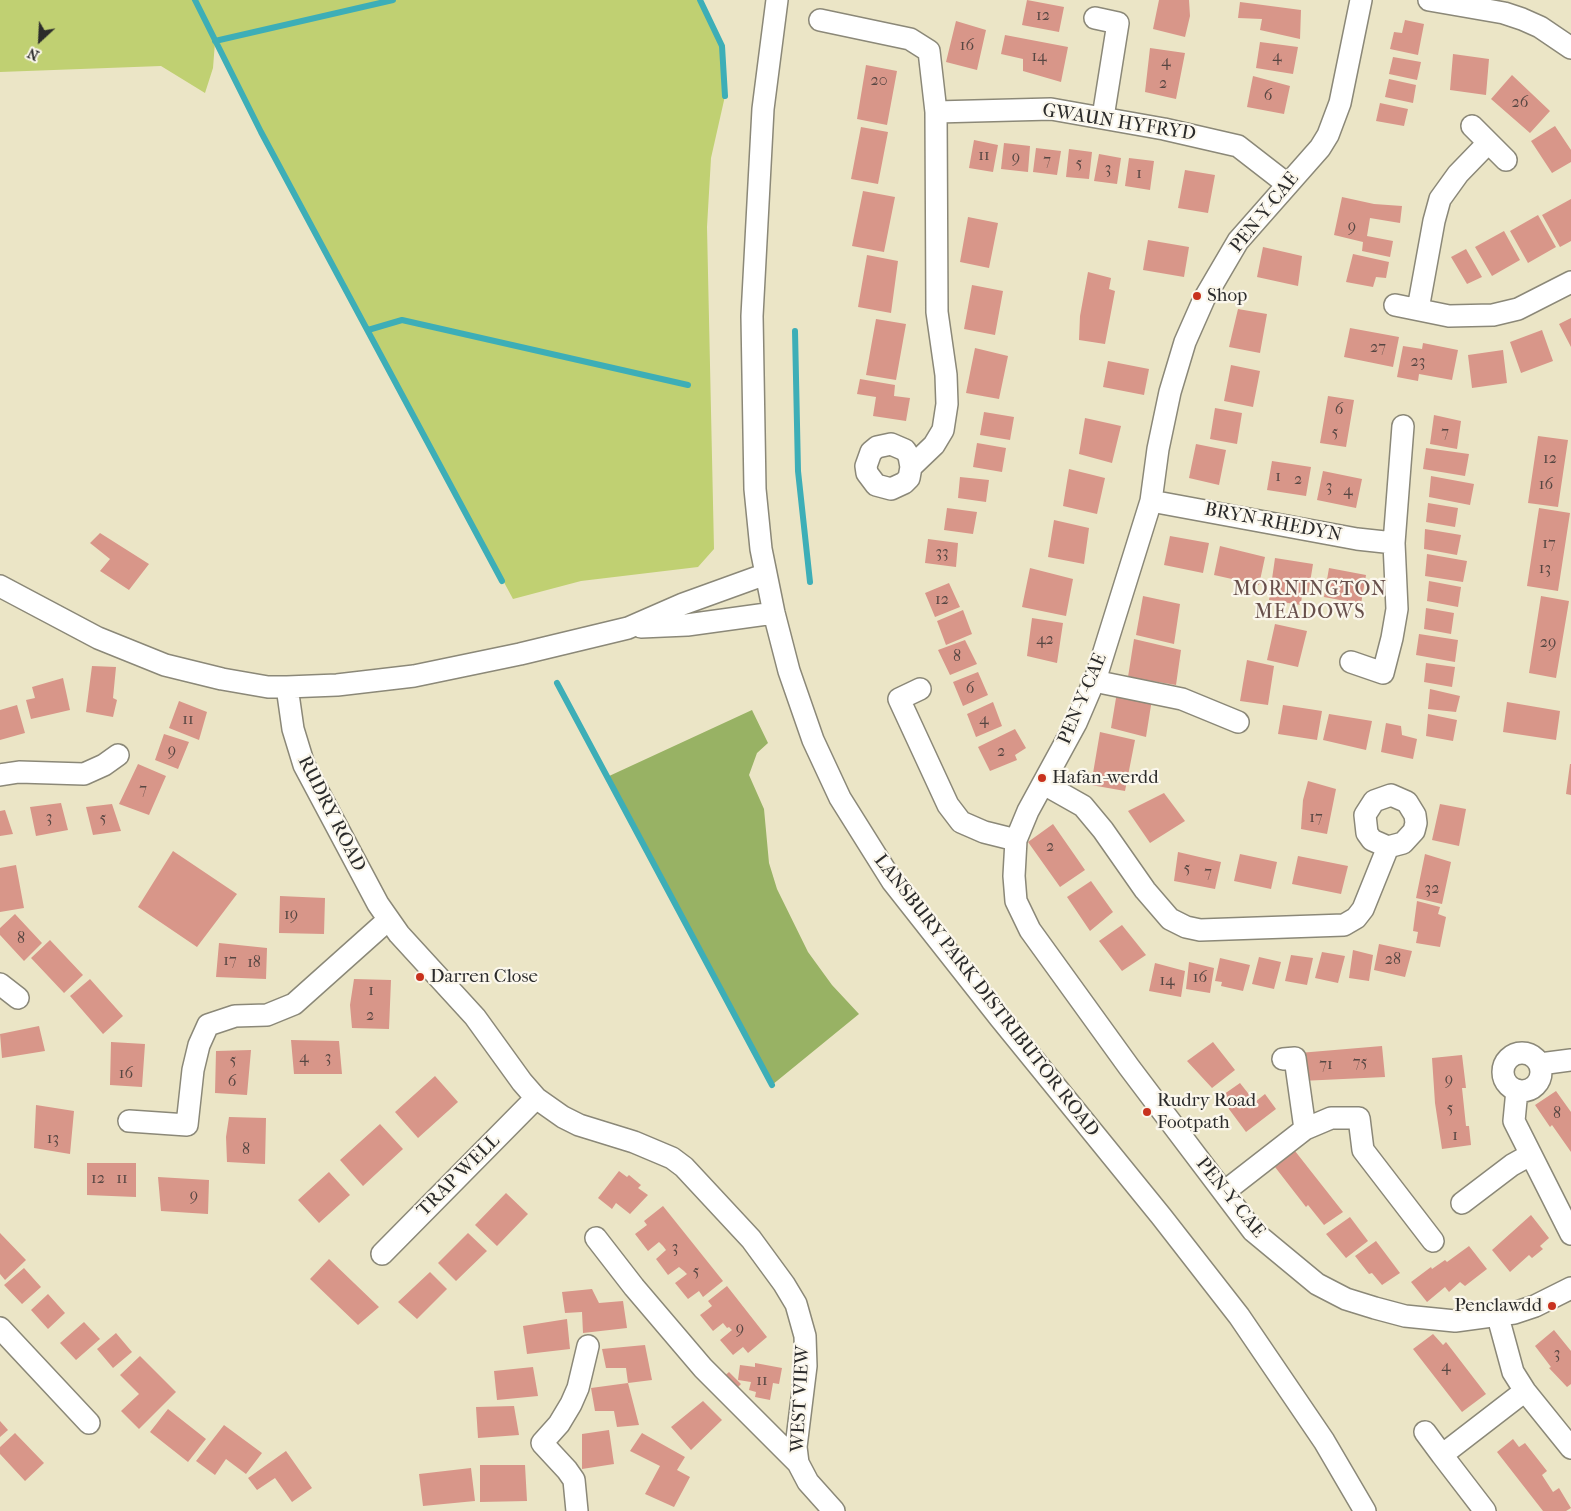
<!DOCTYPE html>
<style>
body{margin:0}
#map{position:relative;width:1571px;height:1511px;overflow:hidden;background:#ebe5c6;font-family:"IM FELL French Canon",serif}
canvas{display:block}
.north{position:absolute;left:15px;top:15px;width:50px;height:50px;-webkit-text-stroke:4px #fbf7ec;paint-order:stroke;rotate:205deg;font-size:14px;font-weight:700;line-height:20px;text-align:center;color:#2b2b2b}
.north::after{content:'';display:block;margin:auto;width:18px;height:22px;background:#2b2b2b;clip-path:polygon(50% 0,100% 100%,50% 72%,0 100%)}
</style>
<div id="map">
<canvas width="1571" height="1511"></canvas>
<div class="north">N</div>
</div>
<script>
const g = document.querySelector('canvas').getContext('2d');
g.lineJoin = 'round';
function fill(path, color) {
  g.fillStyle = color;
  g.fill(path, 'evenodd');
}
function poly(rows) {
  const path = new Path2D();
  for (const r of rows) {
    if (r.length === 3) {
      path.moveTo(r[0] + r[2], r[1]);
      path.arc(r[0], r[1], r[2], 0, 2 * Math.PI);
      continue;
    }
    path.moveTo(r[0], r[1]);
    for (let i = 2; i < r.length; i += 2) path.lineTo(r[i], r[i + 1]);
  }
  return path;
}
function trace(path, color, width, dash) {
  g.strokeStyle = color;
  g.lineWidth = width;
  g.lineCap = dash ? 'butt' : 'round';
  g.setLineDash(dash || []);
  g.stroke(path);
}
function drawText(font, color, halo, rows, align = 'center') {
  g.font = font + ' "IM FELL French Canon",serif';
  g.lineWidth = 4.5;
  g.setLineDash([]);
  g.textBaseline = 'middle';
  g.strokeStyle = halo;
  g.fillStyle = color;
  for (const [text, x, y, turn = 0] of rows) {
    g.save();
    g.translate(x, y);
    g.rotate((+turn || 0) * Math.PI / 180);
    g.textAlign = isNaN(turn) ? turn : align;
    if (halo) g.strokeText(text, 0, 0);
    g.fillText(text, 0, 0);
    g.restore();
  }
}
fill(poly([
 [0,0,700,0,722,46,725,96,711,158,707,227,714,549,698,567,581,581,513,599,261,132,215,42,213,68,205,93,161,66,0,72]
]), '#c0d072');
fill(poly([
 [752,710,768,743,757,753,749,775,764,809,769,863,777,889,808,952,832,985,859,1014,772,1085,607,777]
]), '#98b264');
trace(poly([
 [195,0,261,132,502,581],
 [700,0,722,46,725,96],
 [215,41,393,0],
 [368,330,402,320,688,385],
 [795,331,798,471,810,582],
 [557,683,772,1085]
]), '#3daeb7', 6);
fill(poly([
 [1027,0,1064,7,1059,32,1022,25],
 [1159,0,1189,0,1190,16,1185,37,1153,29],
 [1240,2,1301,10,1300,39,1260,30,1262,19,1238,18],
 [1405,20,1424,24,1418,55,1390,49,1394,32,1402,33],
 [956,21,986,30,977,70,946,62],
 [1005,35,1068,47,1061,82,1023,71,1023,59,1001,54],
 [1260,42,1298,47,1293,74,1256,68],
 [1150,48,1185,53,1176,99,1145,92],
 [1453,54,1489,59,1486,95,1450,90],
 [1393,57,1421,62,1417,80,1389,74],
 [866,65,897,71,887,125,857,119],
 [1512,75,1550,111,1530,133,1491,99],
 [1253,76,1290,86,1284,114,1247,107],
 [1389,79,1416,85,1413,103,1385,97],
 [1380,103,1408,109,1404,126,1376,121],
 [1555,126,1571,150,1571,162,1552,173,1531,141],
 [861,127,888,132,878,184,851,179],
 [974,140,998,145,993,172,969,168],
 [1004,143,1030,146,1028,172,1001,169],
 [1036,148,1061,151,1057,175,1033,172],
 [1069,149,1092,152,1089,179,1066,177],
 [1099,154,1121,158,1117,184,1094,181],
 [1129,158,1154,161,1150,190,1125,186],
 [1185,170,1215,175,1208,213,1178,208],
 [863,191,895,197,884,252,852,246],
 [1342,197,1374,204,1402,206,1400,223,1370,218,1367,236,1393,241,1390,257,1362,251,1363,242,1334,235],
 [1571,199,1571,241,1560,247,1542,215],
 [1538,215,1556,247,1528,263,1510,231],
 [968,217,998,223,989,268,960,262],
 [1504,231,1520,260,1492,276,1475,247],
 [1148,240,1189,247,1184,277,1143,270],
 [1263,247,1302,256,1298,286,1257,277],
 [1466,249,1482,277,1467,284,1451,257],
 [1353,254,1389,262,1386,278,1376,277,1373,287,1346,282],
 [867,255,898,261,891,313,858,307],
 [1088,272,1111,278,1109,289,1115,291,1105,344,1079,340,1080,316],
 [972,285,1003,291,995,335,964,329],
 [1238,309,1267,314,1260,353,1229,347],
 [1571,318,1571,347,1559,324],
 [876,319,906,324,896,380,866,375],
 [1350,328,1399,337,1393,367,1344,357],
 [1542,330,1553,361,1521,373,1510,342],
 [1423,343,1458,350,1452,380,1419,374,1418,381,1397,377,1403,346,1422,349],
 [975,348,1008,356,999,399,966,393],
 [1503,350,1507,383,1472,388,1468,355],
 [1108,361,1149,369,1144,395,1103,387],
 [1231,365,1260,371,1253,407,1224,401],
 [860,379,895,385,894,396,910,398,906,421,873,416,876,397,857,394],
 [1328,396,1354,400,1346,447,1320,443],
 [1215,408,1242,413,1237,444,1210,439],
 [984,412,1014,417,1010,440,980,435],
 [1434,415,1461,421,1457,449,1430,444],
 [1085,418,1121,426,1112,463,1079,454],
 [1538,436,1568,440,1558,507,1528,503],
 [977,443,1006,448,1002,472,973,467],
 [1196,444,1226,450,1219,485,1189,478],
 [1426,448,1469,454,1465,476,1423,469],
 [1272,461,1311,467,1306,496,1267,490],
 [1069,469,1105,478,1097,514,1063,506],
 [1323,471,1362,479,1356,508,1317,500],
 [1431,476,1474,484,1470,505,1429,497],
 [960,477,989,480,986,502,958,498],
 [1428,503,1458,508,1455,527,1426,522],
 [947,508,977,512,973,534,944,530],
 [1539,508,1570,513,1558,591,1527,586],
 [1054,520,1089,528,1084,564,1048,557],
 [1425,529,1461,535,1457,555,1424,549],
 [100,533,149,564,129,590,100,571,110,559,90,543],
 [1170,536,1209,543,1203,573,1164,565],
 [928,539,958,543,956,567,925,563],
 [1220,546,1265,557,1259,585,1214,575],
 [1427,554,1467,561,1463,582,1425,576],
 [1275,558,1313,564,1308,595,1302,594,1301,605,1269,600],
 [1030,568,1073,579,1066,616,1022,607],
 [1329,568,1366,575,1361,604,1324,597],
 [1429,581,1461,587,1458,607,1427,601],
 [949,583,960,607,935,617,925,593],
 [1143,596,1180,604,1174,644,1136,635],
 [1541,596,1569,601,1556,678,1529,673],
 [1426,608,1454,613,1451,634,1424,629],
 [963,610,972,634,946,645,937,621],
 [1032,618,1063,623,1057,663,1027,656],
 [1275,624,1307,631,1298,667,1267,660],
 [1419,634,1458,640,1455,662,1416,655],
 [1134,639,1181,650,1176,685,1128,677],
 [965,640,977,664,950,675,938,650],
 [1247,660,1274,666,1268,705,1240,701],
 [1426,663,1455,667,1452,687,1424,682],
 [92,666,116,667,113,698,117,700,113,717,86,712],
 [978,672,988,695,963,706,953,682],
 [63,678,70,710,31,719,26,700,35,698,32,687],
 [1430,689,1460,696,1456,712,1428,709],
 [1117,692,1152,699,1146,737,1111,728],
 [179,701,207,712,199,740,169,728],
 [993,702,1002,726,976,737,967,714],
 [1507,702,1560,711,1556,740,1503,732],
 [17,705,25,733,0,740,0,710],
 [1283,705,1322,711,1317,740,1278,734],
 [1329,714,1372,721,1366,750,1323,740],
 [1428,714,1457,720,1453,741,1426,736],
 [1386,723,1401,726,1402,735,1417,739,1413,759,1381,752],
 [1015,729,1026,748,1015,755,1017,760,990,771,978,747],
 [1100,732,1135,740,1125,791,1091,785],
 [164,734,189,742,178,769,155,760],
 [138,764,166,776,149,815,119,804],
 [1570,764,1571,764,1571,795,1566,794],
 [1308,781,1336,789,1327,834,1301,829,1303,800],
 [1164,793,1185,821,1150,843,1128,811],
 [61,803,68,830,36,836,30,807],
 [112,804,121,831,93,835,86,807],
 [1440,804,1466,809,1459,846,1432,840],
 [5,810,13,834,0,836,0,811],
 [1053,824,1085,870,1060,887,1028,842],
 [173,851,237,894,197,947,138,907],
 [1178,852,1221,862,1215,889,1174,881],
 [1240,854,1277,862,1271,889,1234,881],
 [1425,854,1451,862,1442,904,1416,898],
 [1298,856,1348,866,1341,894,1292,884],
 [16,865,24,908,0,912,0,868],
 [1091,881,1113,912,1090,931,1067,897],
 [280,896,325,898,324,934,279,933],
 [1417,901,1440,907,1438,914,1446,917,1440,947,1416,943,1418,932,1413,931],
 [15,914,42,943,24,961,0,935,0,928],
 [1122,925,1146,955,1122,971,1099,941],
 [50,940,83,975,64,993,31,958],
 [219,943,267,948,266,979,216,977],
 [1379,944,1412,951,1405,977,1374,970],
 [1353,950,1373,955,1369,981,1349,978],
 [1322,952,1345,956,1338,983,1315,978],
 [1291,955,1313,958,1307,985,1285,981],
 [1259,957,1281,962,1274,989,1252,984],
 [1220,958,1250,965,1243,991,1221,986,1222,982,1215,981],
 [1189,962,1214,968,1210,993,1186,989],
 [1155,963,1185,971,1181,997,1149,991],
 [90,979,123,1016,103,1034,70,996],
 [354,979,391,980,389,1029,352,1028,350,1005],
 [39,1026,45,1051,2,1058,0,1034],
 [291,1040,339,1041,342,1074,294,1074],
 [111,1042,145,1044,142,1087,110,1085],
 [1213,1042,1235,1070,1212,1088,1187,1061],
 [1382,1046,1385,1077,1301,1081,1299,1053],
 [251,1050,247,1095,215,1093,216,1051],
 [1462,1055,1466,1088,1462,1088,1466,1126,1469,1126,1471,1145,1442,1149,1435,1103,1432,1058],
 [435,1076,458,1102,418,1138,395,1112],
 [1240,1083,1255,1102,1265,1094,1276,1109,1246,1132,1220,1097],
 [1556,1091,1571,1112,1571,1152,1552,1125,1550,1127,1535,1105],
 [36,1105,74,1111,70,1154,34,1148],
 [229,1117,266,1118,265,1164,227,1162,226,1137],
 [380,1124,403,1149,363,1186,340,1160],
 [1295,1151,1343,1212,1324,1225,1308,1205,1306,1207,1275,1167],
 [87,1163,136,1163,136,1197,87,1195],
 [619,1171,627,1177,629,1175,641,1185,638,1188,648,1195,630,1214,616,1203,612,1209,598,1198],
 [329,1172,350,1195,319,1223,298,1200],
 [158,1177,209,1180,208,1214,161,1211],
 [506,1193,528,1214,497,1246,475,1225],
 [663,1206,723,1281,703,1297,699,1291,688,1299,675,1283,687,1274,684,1271,679,1267,668,1275,656,1259,666,1250,663,1246,659,1242,648,1251,635,1234,647,1225,644,1221],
 [1531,1215,1549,1238,1540,1246,1543,1249,1532,1258,1529,1255,1510,1272,1492,1250],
 [1350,1217,1368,1241,1346,1258,1326,1234],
 [0,1233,26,1260,5,1280,0,1274],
 [468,1233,487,1251,456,1281,438,1263],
 [1376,1241,1400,1273,1382,1285,1372,1273,1369,1274,1355,1256],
 [1469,1246,1487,1269,1465,1286,1460,1282,1449,1292,1445,1287,1427,1302,1411,1282,1431,1267,1432,1269,1445,1260,1447,1262],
 [329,1259,379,1307,358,1325,310,1279],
 [24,1268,41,1287,22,1304,4,1285],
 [430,1272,447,1289,417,1319,398,1302],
 [727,1286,767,1337,748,1353,743,1347,733,1355,720,1340,732,1330,729,1327,727,1328,723,1323,713,1331,700,1315,712,1306,708,1301],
 [592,1289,599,1303,623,1301,627,1328,583,1333,582,1312,565,1313,562,1292],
 [48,1294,65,1313,48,1329,31,1310],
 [567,1319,570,1349,527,1354,523,1326],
 [84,1322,100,1339,76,1360,60,1343],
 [1554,1330,1571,1351,1571,1384,1567,1387,1549,1368,1551,1367,1535,1346],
 [116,1333,132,1352,113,1368,97,1349],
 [1433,1334,1443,1345,1446,1342,1486,1394,1462,1412,1413,1349],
 [645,1345,652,1380,628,1383,626,1368,606,1368,602,1349],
 [140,1356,176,1392,139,1429,121,1411,139,1394,120,1375],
 [755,1363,782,1368,779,1384,773,1383,770,1400,755,1397,756,1392,749,1390,751,1382,738,1380,740,1365,755,1367],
 [533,1367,538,1396,497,1400,494,1371],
 [729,1372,741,1384,733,1392,721,1379],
 [628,1383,639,1425,617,1427,614,1411,595,1411,591,1388],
 [703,1401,722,1420,691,1450,671,1427],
 [514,1406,519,1435,478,1438,476,1407],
 [168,1409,206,1439,188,1462,150,1432],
 [0,1421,8,1430,0,1437],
 [224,1425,262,1453,246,1474,226,1459,215,1475,196,1461],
 [609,1430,614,1464,582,1469,582,1434],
 [15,1433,44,1463,25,1481,0,1454,0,1447],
 [642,1433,685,1457,677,1470,690,1477,674,1507,645,1494,660,1466,630,1451],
 [1513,1439,1519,1447,1525,1443,1547,1471,1542,1475,1553,1492,1559,1488,1571,1508,1566,1511,1543,1511,1497,1452],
 [286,1451,312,1488,292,1502,275,1478,257,1490,248,1478],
 [480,1465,525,1465,527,1501,480,1502],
 [471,1468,475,1501,423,1506,419,1474]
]), '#d89689');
const minor = poly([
 [777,0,763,109,752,316,755,489,761,549,774,613,789,671,813,740,840,798,892,881,1000,1018,1161,1216,1239,1316,1324,1441,1365,1511],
 [1361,0,1340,103,1328,135,1320,148,1238,241,1204,299,1185,342,1170,392,1158,449,1151,501,1097,674,1076,723,1028,811,1016,840,1014,876,1016,901,1030,930,1129,1067,1253,1231,1317,1284,1346,1299,1375,1308,1405,1316,1455,1321,1514,1313,1535,1306,1571,1288],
 [1429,0,1504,13,1522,19,1540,27,1571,48],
 [1095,18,1118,23,1103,117],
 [820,20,910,39,929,51,936,112,937,312,946,375,947,404,943,430,934,445,911,467,909,456,905,450,891,444,877,447,871,452,866,466,867,473,876,485,891,489,904,483,909,478,911,467],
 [936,112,1051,109,1164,129,1238,146,1287,184],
 [1472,126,1506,160],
 [1395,305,1449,316,1493,315,1518,309,1571,282],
 [1418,309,1434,221,1440,199,1458,174,1488,143],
 [1151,501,1357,539,1394,543],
 [0,586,98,638,165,665,222,679,268,687,287,687,337,685,414,676,520,654,628,628,683,604,766,574],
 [641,627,687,625,774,613],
 [1351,662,1383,673,1392,638,1397,609,1394,543,1403,426],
 [1094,681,1182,699,1238,722],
 [287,687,293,729,304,765,378,904,399,934,475,1017,522,1082,536,1098,563,1117,579,1125,634,1142,672,1158,684,1167,751,1239,784,1284,796,1304,805,1336,806,1366,796,1447,798,1463,808,1482,834,1511],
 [920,689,899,699,948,805,961,822,984,832,1016,840],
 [0,775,19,772,84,774,104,765,118,755],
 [1044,784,1083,806,1103,830,1145,890,1170,919,1186,927,1200,930,1344,925,1356,918,1363,909,1388,847,1372,840,1367,833,1365,815,1374,801,1391,795,1407,802,1415,815,1416,823,1414,831,1403,843,1388,847],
 [0,984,18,998],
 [1522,1072,19],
 [1283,1059,1295,1058,1305,1129],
 [1540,1064,1571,1060],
 [1517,1090,1514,1121,1571,1234],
 [129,1121,187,1125,193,1070,199,1045,208,1025,235,1016,267,1015,294,1004,388,920],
 [1224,1192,1305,1129,1331,1118,1359,1118,1363,1150,1433,1241],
 [1462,1203,1512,1165,1530,1155],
 [596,1238,634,1287,703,1368,798,1463],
 [382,1254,536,1098],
 [1498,1317,1513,1372,1525,1391,1571,1448],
 [0,1328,89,1423],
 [1425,1432,1442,1455],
 [577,1511,574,1480,567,1470,542,1443,559,1424,571,1404,578,1388,588,1346],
 [1485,1511,1442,1455,1525,1391]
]);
trace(minor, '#8b8878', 24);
trace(minor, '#fff', 21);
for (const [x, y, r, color] of [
 [1197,296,5,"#c8321e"],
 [1042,778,5,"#c8321e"],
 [420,977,5,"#c8321e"],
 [1147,1112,5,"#c8321e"],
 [1552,1306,5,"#c8321e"]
]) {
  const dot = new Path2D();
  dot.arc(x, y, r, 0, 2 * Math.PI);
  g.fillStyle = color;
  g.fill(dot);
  trace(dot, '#fbf7ec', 2);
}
drawText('16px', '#564642', null, [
 ["12",1043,16],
 ["16",967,46],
 ["14",1039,57],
 ["4",1277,57],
 ["4",1166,62],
 ["20",879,81],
 ["2",1163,84],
 ["6",1268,96],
 ["26",1520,103],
 ["11",984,156],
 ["9",1016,158],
 ["7",1047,161],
 ["5",1079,164],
 ["3",1108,169],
 ["1",1139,174],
 ["9",1352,227],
 ["27",1378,348],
 ["23",1418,362],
 ["6",1339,410],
 ["5",1335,433],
 ["7",1445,433],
 ["12",1550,459],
 ["1",1278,477],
 ["2",1298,480],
 ["16",1546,485],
 ["3",1329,487],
 ["4",1348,491],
 ["17",1549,544],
 ["33",942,553],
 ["13",1545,569],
 ["12",942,600],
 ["42",1045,640],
 ["29",1548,643],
 ["8",957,657],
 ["6",970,689],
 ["11",188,720],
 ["4",984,720],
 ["9",172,751],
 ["2",1001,752],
 ["7",143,790],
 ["3",49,818],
 ["17",1316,818],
 ["5",103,819],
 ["2",1050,847],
 ["5",1187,869],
 ["7",1208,873],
 ["32",1432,889],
 ["19",291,915],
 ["8",21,939],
 ["28",1393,960],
 ["17",230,961],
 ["18",254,963],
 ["16",1200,978],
 ["14",1167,981],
 ["1",371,991],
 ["2",370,1016],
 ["4",304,1058],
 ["3",328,1058],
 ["5",233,1061],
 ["75",1360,1063],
 ["71",1326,1065],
 ["16",126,1074],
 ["9",1449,1080],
 ["6",232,1082],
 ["5",1450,1109],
 ["8",1557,1114],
 ["1",1455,1136],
 ["13",53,1139],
 ["8",246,1150],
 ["12",98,1179],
 ["11",122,1179],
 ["9",194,1196],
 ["3",675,1248],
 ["5",696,1272],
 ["9",740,1329],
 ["3",1557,1354],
 ["4",1446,1367],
 ["11",762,1381]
]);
drawText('19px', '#2b2b2b', '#fbf7ec', [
 ["GWAUN HYFRYD",1119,123,9],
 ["PEN-Y-CAE",1265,213,-51],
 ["BRYN-RHEDYN",1273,523,11],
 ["PEN-Y-CAE",1083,699,-67],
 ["RUDRY ROAD",331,814,63],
 ["LANSBURY PARK DISTRIBUTOR ROAD",986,996,52],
 ["TRAP WELL",459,1176,-45],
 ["PEN-Y-CAE",1230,1198,51],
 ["WEST VIEW",801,1399,-87]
]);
drawText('19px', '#2b2b2b', '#fbf7ec', [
 ["Shop",1207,296],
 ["Hafan-werdd",1052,778],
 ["Darren Close",430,977],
 ["Rudry Road",1157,1101],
 ["Footpath",1157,1123],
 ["Penclawdd",1542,1306,"right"]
], 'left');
g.letterSpacing = '1px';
drawText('20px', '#68504c', '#fbf7ec', [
 ["MORNINGTON",1310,590],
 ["MEADOWS",1310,613]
]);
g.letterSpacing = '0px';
</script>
